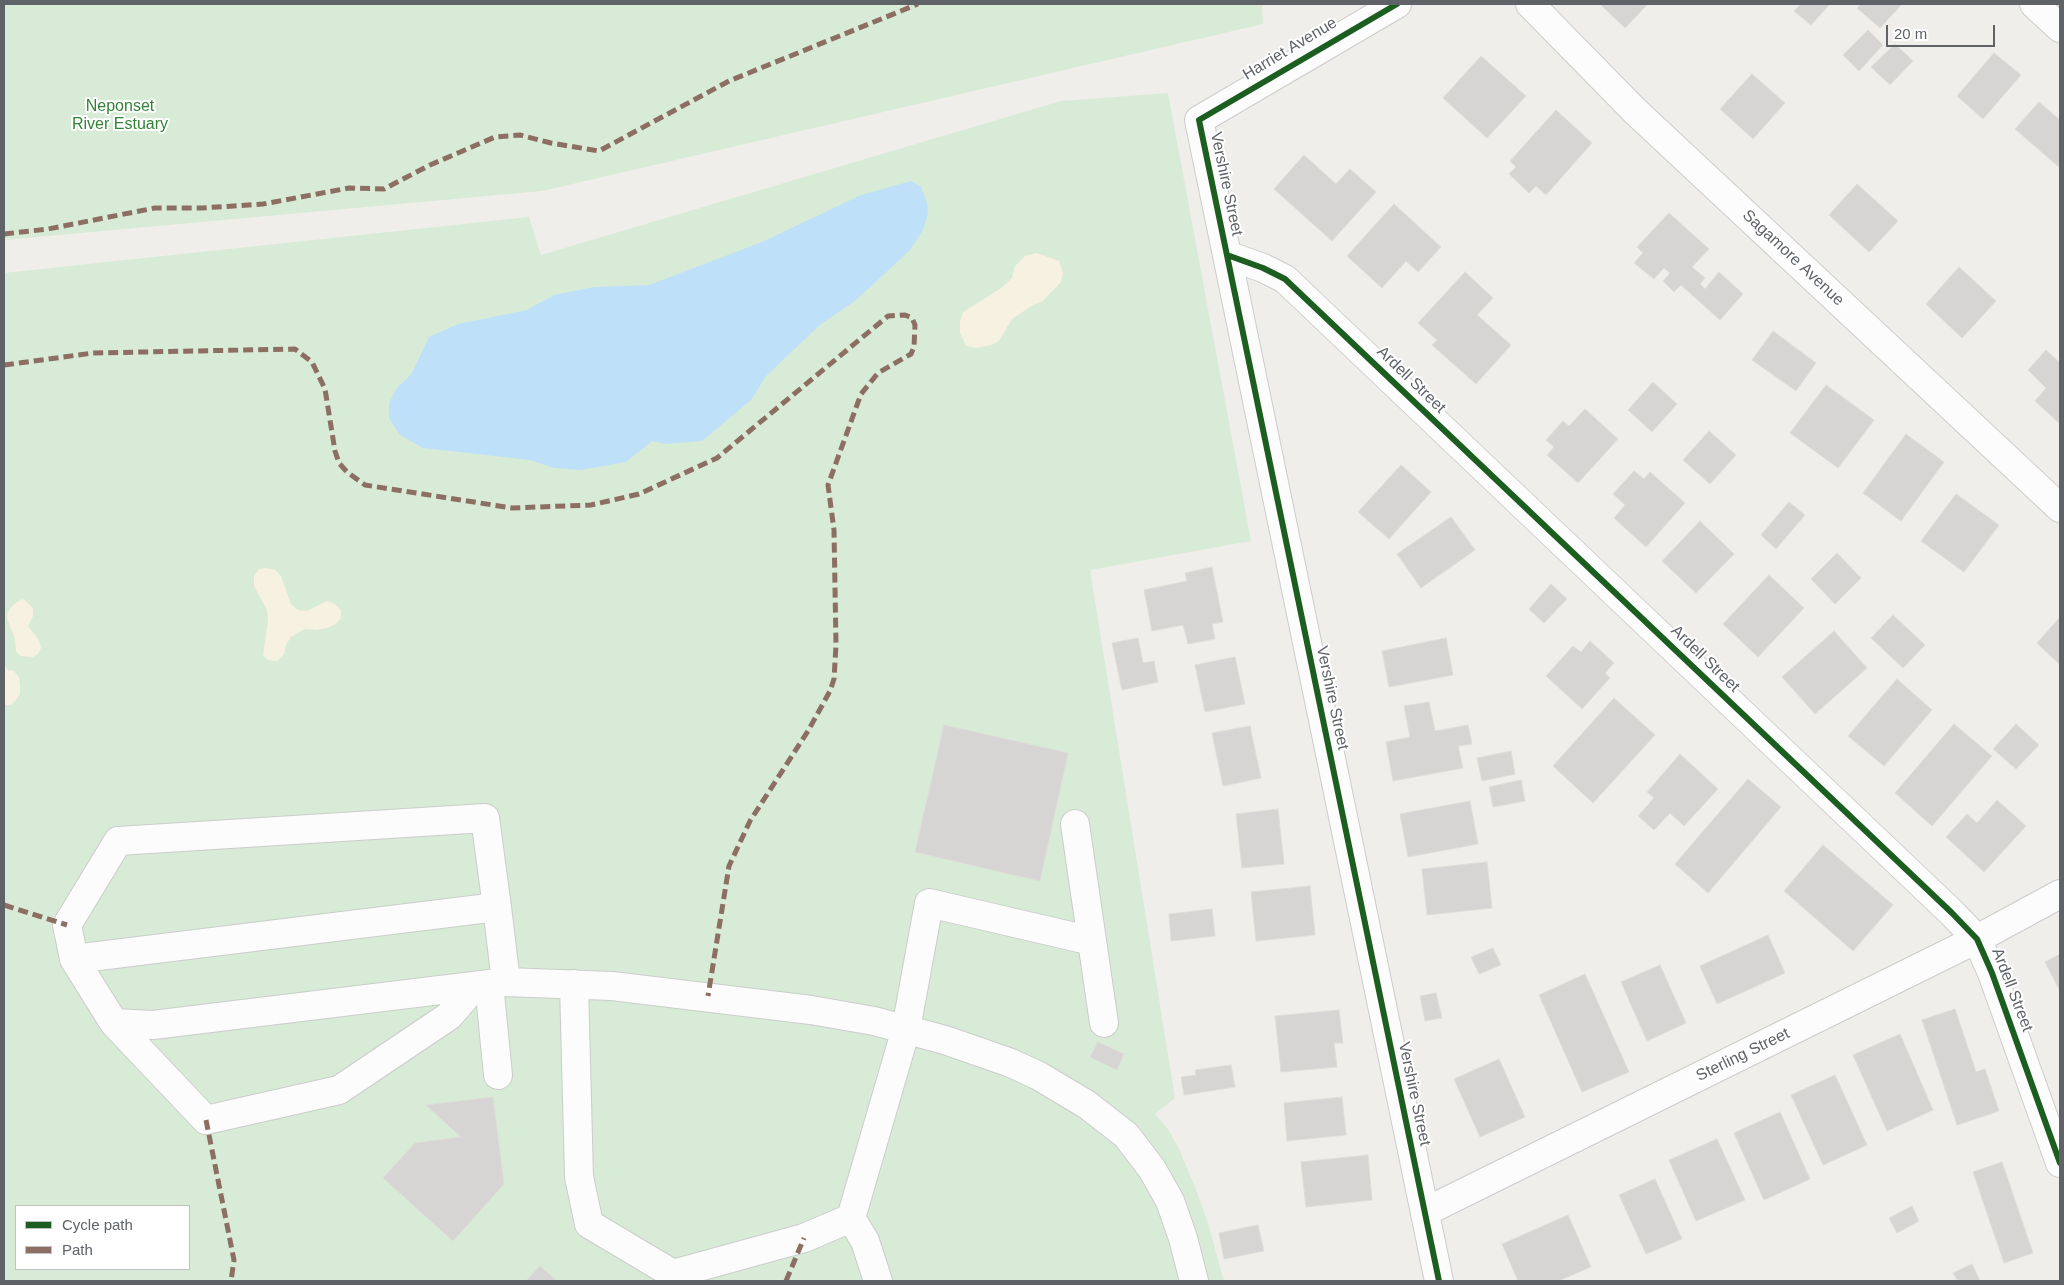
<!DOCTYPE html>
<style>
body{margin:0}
#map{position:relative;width:2064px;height:1285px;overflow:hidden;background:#efeeea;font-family:Helvetica,sans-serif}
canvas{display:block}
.frame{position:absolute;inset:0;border:5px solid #5f6368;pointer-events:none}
.legend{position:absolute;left:15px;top:1205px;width:175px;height:65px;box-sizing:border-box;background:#fff;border:1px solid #bfc1c3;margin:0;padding:6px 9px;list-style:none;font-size:15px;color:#5f6368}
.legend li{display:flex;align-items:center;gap:10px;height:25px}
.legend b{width:25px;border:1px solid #bfc1c3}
.scale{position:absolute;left:1886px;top:25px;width:109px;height:22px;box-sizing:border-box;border:2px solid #5f6368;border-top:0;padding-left:6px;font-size:15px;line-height:18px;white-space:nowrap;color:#5f6368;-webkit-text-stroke:4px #fff;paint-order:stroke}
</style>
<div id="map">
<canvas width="2064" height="1285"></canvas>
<div class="frame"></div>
<ul class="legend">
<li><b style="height:6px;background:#1b5e20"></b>Cycle path</li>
<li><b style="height:6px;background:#8d6e63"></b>Path</li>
</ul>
<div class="scale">20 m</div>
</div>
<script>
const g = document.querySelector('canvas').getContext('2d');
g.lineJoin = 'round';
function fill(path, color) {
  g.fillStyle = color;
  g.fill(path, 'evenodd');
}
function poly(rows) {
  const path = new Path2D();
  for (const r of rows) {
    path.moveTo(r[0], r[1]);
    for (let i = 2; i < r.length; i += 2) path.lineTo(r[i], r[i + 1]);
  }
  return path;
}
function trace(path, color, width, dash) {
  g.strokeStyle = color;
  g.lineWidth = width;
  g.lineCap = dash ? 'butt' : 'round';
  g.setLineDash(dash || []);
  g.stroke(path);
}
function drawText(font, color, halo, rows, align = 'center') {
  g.font = font + ' Helvetica,sans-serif';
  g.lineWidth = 4;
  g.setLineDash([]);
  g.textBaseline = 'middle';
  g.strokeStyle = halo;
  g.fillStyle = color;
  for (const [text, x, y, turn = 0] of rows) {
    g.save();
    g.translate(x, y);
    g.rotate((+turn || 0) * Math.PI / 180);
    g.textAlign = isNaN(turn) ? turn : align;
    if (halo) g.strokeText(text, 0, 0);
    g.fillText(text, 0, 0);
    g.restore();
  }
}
fill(poly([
 [4,4,1262,4,1263,24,542,191,4,240],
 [1168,93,1251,541,1090,570,1175,1098,1155,1114,1168,1129,1179,1149,1194,1184,1207,1220,1224,1281,4,1281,4,273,529,217,541,255,1061,101],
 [16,1206,189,1206,189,1269,16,1269]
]), '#d8ebd6');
fill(poly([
 [1037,253,1059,261,1063,273,1061,282,1043,301,1033,305,1012,319,999,341,991,345,976,348,966,346,960,333,960,321,963,312,1001,288,1012,278,1015,266,1025,256],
 [266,568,275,570,281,576,291,604,298,610,307,611,327,601,335,604,341,610,341,618,336,624,327,628,316,630,305,629,291,637,286,645,284,654,277,661,268,660,263,655,268,620,267,610,254,586,254,576,259,569],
 [24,599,33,608,33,616,28,626,39,640,41,648,38,654,33,657,20,656,16,651,15,639,7,618,8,612,13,605,20,600],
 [4,664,8,670,14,671,19,677,20,685,20,694,16,700,11,705,4,705]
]), '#f6f1e1');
fill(poly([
 [911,181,921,187,927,203,928,214,923,230,910,250,855,301,821,324,766,376,751,400,702,441,666,444,652,441,626,462,581,470,554,468,530,460,423,448,400,435,389,418,389,403,396,389,412,373,429,337,458,324,527,310,554,295,594,287,649,285,762,242,861,195]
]), '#bfe0f9');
const building = poly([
 [1600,4,1648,4,1625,28,1600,4],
 [1801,4,1830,4,1811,25,1794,11,1801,4],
 [1861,4,1902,4,1880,28,1857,8,1861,4],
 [1868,30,1883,45,1859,71,1843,55,1868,30],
 [1895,44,1913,61,1890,85,1871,67,1895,44],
 [1994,53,2021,75,1983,119,1957,96,1994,53],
 [1481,56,1526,96,1487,138,1443,98,1481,56],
 [1752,74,1785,103,1753,139,1720,109,1752,74],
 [2039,102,2060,120,2060,168,2015,129,2039,102],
 [1556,110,1592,143,1546,195,1536,186,1529,193,1509,174,1516,167,1510,161,1556,110],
 [1304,155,1336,184,1350,169,1376,192,1332,241,1274,189,1304,155],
 [1857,184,1898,221,1869,252,1829,215,1857,184],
 [1394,204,1441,247,1418,272,1406,261,1382,288,1347,256,1394,204],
 [1669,213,1709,249,1692,267,1705,278,1700,284,1705,289,1719,272,1743,294,1720,320,1681,285,1674,292,1663,281,1670,273,1664,268,1654,279,1634,263,1643,253,1637,247,1669,213],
 [1959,267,1996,301,1962,338,1926,304,1959,267],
 [1465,272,1493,298,1477,315,1511,345,1476,384,1432,345,1437,340,1418,323,1465,272],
 [1773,331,1816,363,1796,391,1752,360,1773,331],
 [2046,350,2060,363,2060,424,2035,401,2046,388,2028,370,2046,350],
 [1653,382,1677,404,1652,432,1628,410,1653,382],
 [1826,385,1874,420,1838,468,1790,433,1826,385],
 [1585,409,1618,439,1578,483,1547,455,1554,447,1546,440,1563,421,1569,426,1585,409],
 [1709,431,1736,455,1710,484,1683,460,1709,431],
 [1906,434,1944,462,1901,521,1863,493,1906,434],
 [1401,465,1431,492,1389,539,1358,512,1401,465],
 [1634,471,1644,479,1650,472,1685,503,1646,547,1614,518,1625,505,1613,494,1634,471],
 [1956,494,1999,525,1964,572,1921,541,1956,494],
 [1789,502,1805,515,1776,549,1761,535,1789,502],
 [1451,517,1475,550,1421,588,1397,554,1451,517],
 [1700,521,1734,554,1696,593,1662,561,1700,521],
 [1837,553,1861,578,1835,604,1811,579,1837,553],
 [1212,567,1223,622,1212,624,1215,639,1188,644,1183,625,1152,631,1144,590,1187,581,1185,573,1212,567],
 [1769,575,1804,608,1758,657,1723,624,1769,575],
 [1551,584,1567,599,1544,623,1529,609,1551,584],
 [1893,615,1925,645,1903,668,1871,638,1893,615],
 [2060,617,2060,665,2037,643,2060,617],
 [1834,631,1867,668,1815,714,1782,677,1834,631],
 [1138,638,1143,663,1154,661,1158,682,1122,690,1112,643,1138,638],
 [1446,638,1453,675,1389,687,1382,651,1446,638],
 [1590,641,1614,663,1605,673,1610,678,1582,709,1546,676,1573,646,1581,652,1590,641],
 [1235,657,1245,704,1205,712,1195,665,1235,657],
 [1897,679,1932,710,1884,766,1848,736,1897,679],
 [1614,698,1655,735,1593,803,1553,766,1614,698],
 [1429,702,1435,731,1468,725,1472,744,1458,746,1463,768,1393,781,1386,742,1410,737,1404,706,1429,702],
 [1954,724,1992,756,1932,826,1895,793,1954,724],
 [2016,724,2039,745,2016,769,1993,749,2016,724],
 [944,725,1068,753,1040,881,915,852,944,725],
 [1250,726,1261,778,1223,786,1212,733,1250,726],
 [1511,751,1515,774,1482,781,1477,758,1511,751],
 [1680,754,1718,789,1684,826,1670,813,1654,830,1638,816,1654,798,1647,792,1680,754],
 [1748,779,1781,807,1708,893,1675,864,1748,779],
 [1521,780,1525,801,1493,807,1489,787,1521,780],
 [1997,800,2026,826,1984,872,1946,837,1967,814,1977,823,1997,800],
 [1470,801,1478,844,1408,857,1400,814,1470,801],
 [1278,809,1284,864,1242,868,1236,814,1278,809],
 [1823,845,1893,905,1853,951,1784,891,1823,845],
 [1487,862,1492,908,1427,915,1422,869,1487,862],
 [1310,886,1315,935,1256,941,1251,892,1310,886],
 [1212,909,1215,936,1171,941,1169,914,1212,909],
 [1768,935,1785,973,1717,1004,1700,966,1768,935],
 [1493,948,1501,965,1479,974,1471,957,1493,948],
 [2060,954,2060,991,2045,962,2060,954],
 [1660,965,1686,1023,1647,1041,1621,982,1660,965],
 [1585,974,1629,1072,1582,1092,1539,995,1585,974],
 [1436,993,1442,1018,1425,1021,1420,996,1436,993],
 [1955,1009,1976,1072,1985,1069,1999,1111,1957,1125,1922,1020,1955,1009],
 [1339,1010,1343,1043,1334,1043,1337,1067,1281,1072,1275,1016,1339,1010],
 [1900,1034,1933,1110,1887,1131,1853,1055,1900,1034],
 [1098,1042,1124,1054,1117,1070,1090,1057,1098,1042],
 [1499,1059,1525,1117,1480,1137,1454,1079,1499,1059],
 [1231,1065,1235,1087,1184,1095,1181,1077,1196,1075,1195,1070,1231,1065],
 [1835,1075,1867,1145,1823,1165,1791,1095,1835,1075],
 [493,1097,504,1184,453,1241,383,1178,415,1143,461,1137,426,1105,493,1097],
 [1342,1097,1346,1135,1287,1141,1284,1103,1342,1097],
 [1780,1112,1810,1179,1764,1200,1734,1133,1780,1112],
 [1717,1139,1745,1200,1696,1221,1669,1160,1717,1139],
 [1368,1155,1372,1200,1306,1207,1301,1162,1368,1155],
 [2002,1162,2033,1253,2004,1263,1973,1172,2002,1162],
 [1655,1179,1682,1239,1646,1254,1619,1195,1655,1179],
 [1912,1206,1919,1221,1897,1233,1889,1218,1912,1206],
 [1568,1215,1591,1267,1558,1281,1518,1281,1502,1244,1568,1215],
 [1258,1225,1264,1251,1224,1259,1219,1233,1258,1225],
 [1972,1264,1980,1281,1958,1281,1953,1273,1972,1264],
 [540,1266,557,1281,526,1281,540,1266]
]);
fill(building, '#d6d5d3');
trace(building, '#deddd9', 1);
const minor = poly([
 [1397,4,1199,120,1439,1281],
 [1530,4,1635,111,2060,508],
 [2034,4,2060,28],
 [1227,255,1263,268,1285,279,1952,913,1977,939,1992,973,2060,1163],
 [1075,824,1104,1023],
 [497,907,74,959,67,925,118,841,485,818,497,907,506,982],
 [74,959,114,1023,153,1025,506,982,612,986,811,1010,874,1021,945,1040,1011,1063,1039,1076,1086,1104,1126,1135,1152,1169,1170,1201,1183,1238,1194,1281],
 [489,984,498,1075],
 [574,984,579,1177,589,1224,673,1274,804,1238,851,1218],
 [114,1023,206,1120,339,1090,449,1016,475,986],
 [1425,1212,1977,939,2060,894],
 [878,1281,865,1241,851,1218,906,1029,929,903,1092,941]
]);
trace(minor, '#cbcccc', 30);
trace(minor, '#fdfcfc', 28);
trace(poly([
 [4,234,48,229,155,208,202,208,263,204,349,188,384,189,430,165,495,137,520,135,551,143,599,151,729,81,918,4],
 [4,365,93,353,295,349,312,362,325,389,335,451,339,463,347,472,365,485,512,508,591,505,639,494,717,458,888,316,905,315,912,318,915,325,914,347,911,354,878,373,861,394,828,485,834,530,836,645,834,679,830,691,808,731,750,821,729,866,708,996],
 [4,905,67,925],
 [206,1120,234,1260,231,1281],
 [786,1281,804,1238]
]), '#8d6e63', 5, [10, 5]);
trace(poly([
 [1397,4,1199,120,1439,1281],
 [1227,255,1263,268,1285,279,1952,913,1977,939,1992,973,2060,1163]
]), '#1b5e20', 6);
drawText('16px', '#5f6368', '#fff', [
 ["Harriet Avenue",1290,49,-31],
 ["Vershire Street",1226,184,78],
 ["Sagamore Avenue",1793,258,43],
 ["Ardell Street",1411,380,44],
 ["Ardell Street",1705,659,44],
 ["Vershire Street",1332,698,78],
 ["Ardell Street",2012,990,69],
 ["Sterling Street",1743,1055,-26],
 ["Vershire Street",1414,1094,78]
]);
drawText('16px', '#348238', '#fff', [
 ["Neponset",120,107],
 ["River Estuary",120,125]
]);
</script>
